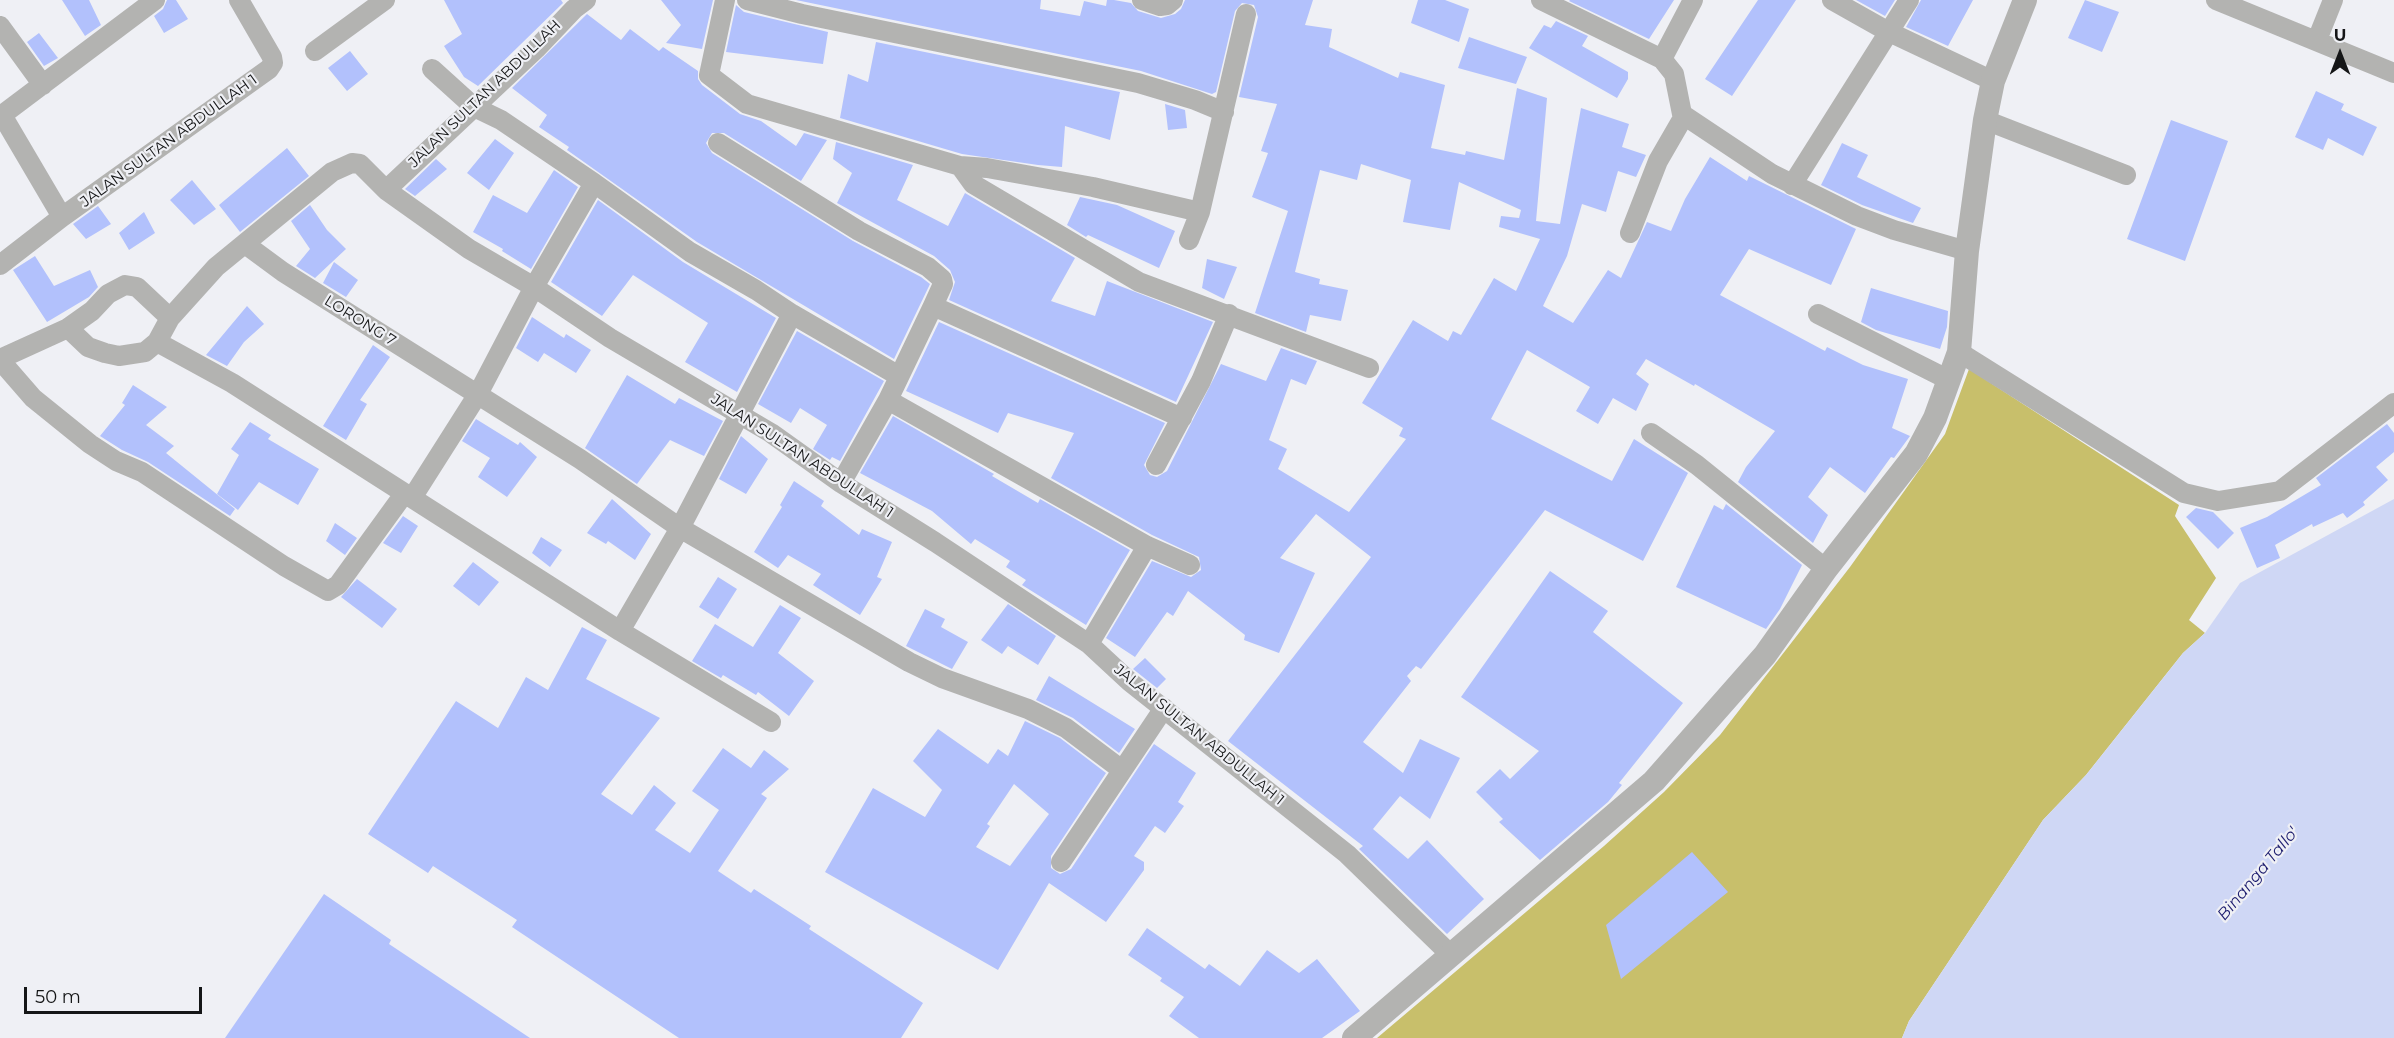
<!DOCTYPE html>
<style>
body{margin:0}
#map{position:relative;width:2394px;height:1038px;overflow:hidden;background:#eff0f5;font-family:Montserrat,sans-serif}
canvas{display:block}
.north{position:absolute;left:2310px;top:24px;width:60px;height:60px;-webkit-text-stroke:4px #eff0f5;paint-order:stroke;rotate:0deg;font-size:16px;font-weight:700;line-height:24px;text-align:center;color:#151617}
.north::after{content:'';display:block;margin:auto;width:21px;height:27px;background:#151617;clip-path:polygon(50% 0,100% 100%,50% 72%,0 100%)}
.scale{position:absolute;left:24px;top:987px;width:178px;height:27px;box-sizing:border-box;border:3px solid #151617;border-top:0;padding-left:8px;font-size:18px;line-height:21px;white-space:nowrap;color:#151617;-webkit-text-stroke:4px #eff0f5;paint-order:stroke}
</style>
<div id="map">
<canvas width="2394" height="1038"></canvas>
<div class="north">U</div>
<div class="scale">50 m</div>
</div>
<script>
const g = document.querySelector('canvas').getContext('2d');
g.lineJoin = 'round';
function fill(path, color) {
  g.fillStyle = color;
  g.fill(path, 'evenodd');
}
function poly(rows) {
  const path = new Path2D();
  for (const r of rows) {
    path.moveTo(r[0], r[1]);
    for (let i = 2; i < r.length; i += 2) path.lineTo(r[i], r[i + 1]);
  }
  return path;
}
function trace(path, color, width, dash) {
  g.strokeStyle = color;
  g.lineWidth = width;
  g.lineCap = dash ? 'butt' : 'round';
  g.setLineDash(dash || []);
  g.stroke(path);
}
function drawText(font, color, halo, rows, align = 'center') {
  g.font = font + ' Montserrat,sans-serif';
  g.lineWidth = 4.5;
  g.setLineDash([]);
  g.textBaseline = 'middle';
  g.strokeStyle = halo;
  g.fillStyle = color;
  for (const [text, x, y, turn = 0] of rows) {
    g.save();
    g.translate(x, y);
    g.rotate((+turn || 0) * Math.PI / 180);
    g.textAlign = isNaN(turn) ? turn : align;
    if (halo) g.strokeText(text, 0, 0);
    g.fillText(text, 0, 0);
    g.restore();
  }
}
fill(poly([
 [1969,369,2179,505,2175,516,2216,578,2189,620,2205,633,2183,653,2086,775,2043,820,1909,1021,1902,1038,1377,1038,1604,846,1664,792,1720,735,1850,567,1945,434]
]), '#c8bf6b');
fill(poly([
 [2394,499,2394,1038,1902,1038,1909,1021,2043,820,2086,775,2183,653,2205,633,2240,583]
]), '#cfd7f5');
fill(poly([
 [62,0,89,0,101,25,85,36],
 [167,0,176,0,188,19,164,33,154,16,163,9],
 [444,0,561,0,563,3,478,86,464,77,444,46,462,34],
 [661,0,713,0,702,49,666,43,681,25],
 [796,0,1041,0,1040,9,1080,16,1084,1,1106,6,1107,0,1114,0,1131,3,1138,11,1161,18,1175,14,1181,9,1185,0,1313,0,1305,25,1332,29,1329,47,1398,78,1400,72,1445,85,1431,148,1465,155,1466,151,1504,160,1517,88,1547,98,1536,221,1560,224,1581,108,1629,124,1622,147,1646,155,1636,177,1618,171,1606,212,1582,204,1567,256,1543,306,1573,323,1608,270,1621,278,1647,222,1671,231,1685,199,1710,157,1747,181,1749,176,1856,229,1831,285,1749,249,1720,295,1825,351,1827,347,1863,365,1908,379,1892,428,1910,436,1894,458,1891,457,1865,493,1830,467,1808,497,1828,515,1813,543,1738,482,1746,467,1775,431,1695,384,1694,386,1646,359,1636,374,1649,384,1636,411,1613,398,1598,424,1576,411,1590,387,1527,350,1491,419,1612,481,1634,439,1688,473,1643,561,1545,510,1421,669,1416,666,1407,676,1411,681,1363,742,1403,773,1420,739,1460,758,1430,819,1400,796,1373,829,1408,859,1427,840,1484,899,1447,934,1359,849,1363,846,1228,741,1371,557,1316,514,1280,558,1315,573,1279,653,1244,640,1245,635,1188,591,1173,616,1167,612,1135,657,1106,638,1152,561,1191,577,1201,570,1199,557,1152,535,1051,478,1074,433,1008,413,998,433,906,391,939,322,1165,423,1144,465,1150,475,1157,477,1167,471,1221,364,1266,381,1281,348,1317,361,1306,385,1291,379,1269,440,1287,449,1278,469,1349,512,1406,439,1399,436,1403,428,1362,403,1413,320,1448,341,1453,331,1461,335,1494,278,1516,291,1540,239,1499,227,1501,216,1519,218,1521,210,1459,182,1450,230,1403,222,1411,180,1361,164,1357,180,1320,170,1295,272,1320,279,1319,284,1348,290,1341,321,1310,315,1306,332,1255,313,1288,211,1252,197,1268,153,1261,151,1277,104,1239,97,1258,17,1254,5,1242,3,1235,11,1216,92,1212,94,1141,71],
 [1418,0,1445,0,1469,9,1459,42,1411,23],
 [1674,0,1649,39,1569,1,1570,0],
 [1758,0,1796,0,1732,96,1705,79],
 [1856,0,1895,0,1885,16],
 [1921,0,1973,0,1948,46,1906,27],
 [2085,0,2119,12,2102,52,2068,38],
 [736,5,744,12,828,32,823,64,726,52],
 [587,14,621,40,630,29,659,51,663,47,698,71,698,79,702,85,740,114,761,121,796,146,804,133,827,140,801,181,724,133,712,133,706,143,712,153,853,241,921,277,930,284,894,359,697,242,567,150,569,147,539,127,547,115,512,88],
 [1556,21,1588,36,1582,46,1628,72,1628,79,1617,98,1529,48,1544,25,1551,28],
 [39,33,58,58,44,66,27,42],
 [1469,37,1527,57,1516,84,1458,68],
 [876,42,1120,92,1110,140,1065,126,1062,167,1038,165,962,154,840,118,848,74,868,82],
 [350,51,368,74,347,91,328,68],
 [2316,91,2344,104,2341,110,2377,127,2363,156,2328,138,2323,150,2295,137],
 [1165,104,1185,110,1187,128,1168,130],
 [2171,120,2228,141,2185,261,2127,239],
 [495,139,514,153,489,190,467,173],
 [836,142,913,165,897,200,948,226,965,193,1075,258,1051,301,1095,316,1107,281,1213,322,1176,402,949,300,955,282,950,270,934,256,837,203,852,173,833,159],
 [1842,143,1868,155,1857,177,1921,208,1913,223,1862,205,1821,185],
 [287,148,309,176,240,232,219,205],
 [436,159,447,169,415,196,405,189],
 [554,170,578,187,531,269,502,251,503,249,473,232,493,195,527,213],
 [192,180,216,209,194,225,170,200],
 [1080,197,1117,205,1175,231,1159,268,1088,235,1086,237,1067,225],
 [598,200,683,262,776,318,737,392,685,362,708,323,633,275,602,316,551,282],
 [310,205,327,230,346,249,315,278,296,266,310,249,291,221],
 [98,206,111,224,86,239,73,224],
 [144,212,155,233,129,250,119,233],
 [35,256,54,286,90,270,98,287,89,297,47,322,13,270],
 [1207,259,1237,267,1224,299,1202,288],
 [334,262,358,280,346,297,323,283],
 [1871,288,1948,311,1947,327,1940,349,1876,330,1861,322],
 [247,306,264,324,244,342,227,366,206,355],
 [532,317,564,338,566,334,591,350,576,373,544,353,538,362,516,348],
 [797,331,884,381,840,461,832,457,830,460,813,449,827,425,800,408,791,423,758,404],
 [373,345,390,357,360,400,367,404,346,440,323,426],
 [627,375,675,404,679,398,723,421,704,456,670,440,637,484,585,448],
 [133,385,167,407,146,425,174,446,166,453,235,509,230,516,148,462,122,450,100,436,125,405,122,403],
 [893,416,994,474,992,476,1038,503,1040,499,1130,550,1086,625,1022,585,1026,580,1006,567,1010,561,975,539,971,544,932,511,860,473],
 [476,419,518,445,520,442,537,457,507,497,478,477,490,458,462,441],
 [250,422,271,435,268,439,319,469,298,505,259,482,238,510,217,494,239,455,231,449],
 [2387,424,2394,433,2394,452,2376,467,2388,480,2363,502,2365,505,2347,518,2343,513,2313,527,2312,524,2275,545,2280,558,2257,568,2240,528,2267,517,2321,485,2316,478],
 [741,436,768,459,746,494,719,479],
 [794,481,824,501,821,506,859,535,862,529,892,542,877,577,882,579,860,615,813,585,821,574,788,555,778,568,754,552,782,507,780,505],
 [612,499,651,534,635,560,608,541,606,544,587,533],
 [1726,504,1802,565,1780,609,1766,629,1676,587,1714,505,1723,510],
 [2196,508,2213,512,2234,533,2218,549,2186,517],
 [403,516,418,526,401,553,383,543],
 [335,523,357,538,345,555,326,541],
 [541,537,562,550,550,567,532,553],
 [473,562,499,582,479,606,453,586],
 [1550,571,1608,611,1593,632,1683,703,1619,783,1622,785,1608,802,1540,860,1499,822,1503,819,1476,792,1500,769,1510,779,1539,751,1461,697],
 [718,577,737,589,718,619,699,607],
 [357,579,397,609,382,628,341,597],
 [1008,604,1056,636,1038,665,1008,646,1002,654,981,640],
 [780,605,801,618,778,653,814,681,789,716,758,692,756,695,723,675,721,678,692,661,715,624,753,647],
 [925,609,945,619,941,627,968,642,952,669,906,646],
 [582,627,607,640,586,679,660,718,601,794,632,815,654,785,676,803,655,830,690,853,719,810,692,791,723,748,751,768,764,750,789,769,761,794,767,798,718,871,751,893,754,889,811,926,809,929,923,1003,901,1038,679,1038,512,927,517,920,433,866,428,873,368,834,456,701,498,728,526,677,548,690],
 [1145,658,1166,679,1157,688,1133,669],
 [1049,676,1135,729,1119,753,1073,718,1036,700],
 [1025,721,1060,738,1106,773,1051,856,1051,868,1060,874,1071,869,1154,744,1196,773,1178,802,1184,806,1165,833,1155,826,1134,856,1144,862,1144,870,1106,922,1049,883,998,970,825,872,873,788,925,817,942,790,913,761,938,729,988,764,998,749,1008,756],
 [1014,784,1049,814,1010,866,976,847,990,826,987,824],
 [1692,852,1728,892,1621,979,1606,925],
 [324,894,391,940,389,944,530,1038,225,1038],
 [1147,928,1205,969,1209,964,1240,986,1267,950,1299,973,1317,959,1360,1011,1322,1038,1199,1038,1169,1016,1184,997,1160,981,1162,978,1128,955]
]), '#b2c1fc');
trace(poly([
 [725,0,709,75,747,104,960,166,987,168,1093,187,1200,212],
 [747,0,802,14,1138,83,1195,100,1224,112],
 [1142,0,1160,6,1167,5,1173,0],
 [1541,0,1662,59,1674,74,1682,114,1772,174,1857,216,1894,230,1967,251],
 [1832,0,1887,31,1993,81],
 [2216,0,2394,73],
 [0,26,43,85],
 [2317,40,2333,0],
 [315,51,385,0],
 [1662,59,1693,0],
 [1985,120,2126,175],
 [718,143,859,231,928,267,942,279,943,284,933,306,888,400,841,483],
 [960,166,973,184,1139,282,1369,368],
 [1792,185,1909,0],
 [386,190,536,49,574,9,586,0],
 [62,217,2,115,155,0],
 [1630,233,1658,161,1684,116],
 [1189,240,1200,212,1246,14],
 [245,244,283,272,580,459,680,528,792,314,756,290,690,252,594,183],
 [0,265,62,217,269,69,273,63,272,57,239,0],
 [933,306,1182,418],
 [792,314,899,376],
 [1818,314,1949,380],
 [68,328,92,311,108,294,125,285,137,287,170,318],
 [157,342,232,383,412,498,478,394,534,287,594,183,501,120,474,107,432,69],
 [1959,352,2184,493,2218,501,2280,491,2394,403],
 [0,359,68,328,88,347,105,353,119,356,145,352,157,342,170,318,216,267,332,172,352,163,360,164,386,190,469,249,534,287,610,338,771,433,841,483,935,542,1089,644,1130,682,1347,854,1452,956],
 [0,360,33,398,90,444,116,461,142,472,284,566,328,591,338,585,404,494],
 [888,400,1147,546,1190,565],
 [1651,433,1697,465,1826,569],
 [1156,465,1201,381,1229,314],
 [412,498,620,631,680,528,909,662,942,678,1028,709,1066,728,1122,770],
 [620,631,771,722],
 [1089,644,1147,546],
 [1061,862,1164,708]
]), '#b3b3b1', 20);
trace(poly([
 [1354,1038,1654,781,1765,655,1826,569,1916,454,1935,418,1959,352,1967,251,1985,120,1993,81,2025,0]
]), '#b3b3b1', 24);
drawText('15px', '#151617', '#eff0f5', [
 ["JALAN SULTAN ABDULLAH",485,94,-44],
 ["JALAN SULTAN ABDULLAH 1",169,141,-36],
 ["LORONG 7",360,321,32],
 ["JALAN SULTAN ABDULLAH 1",802,456,33],
 ["JALAN SULTAN ABDULLAH 1",1199,735,39]
]);
drawText('italic 16px', '#1c1c6e', '#eff0f5', [
 ["Binanga Tallo'",2258,874,-50]
]);
</script>
